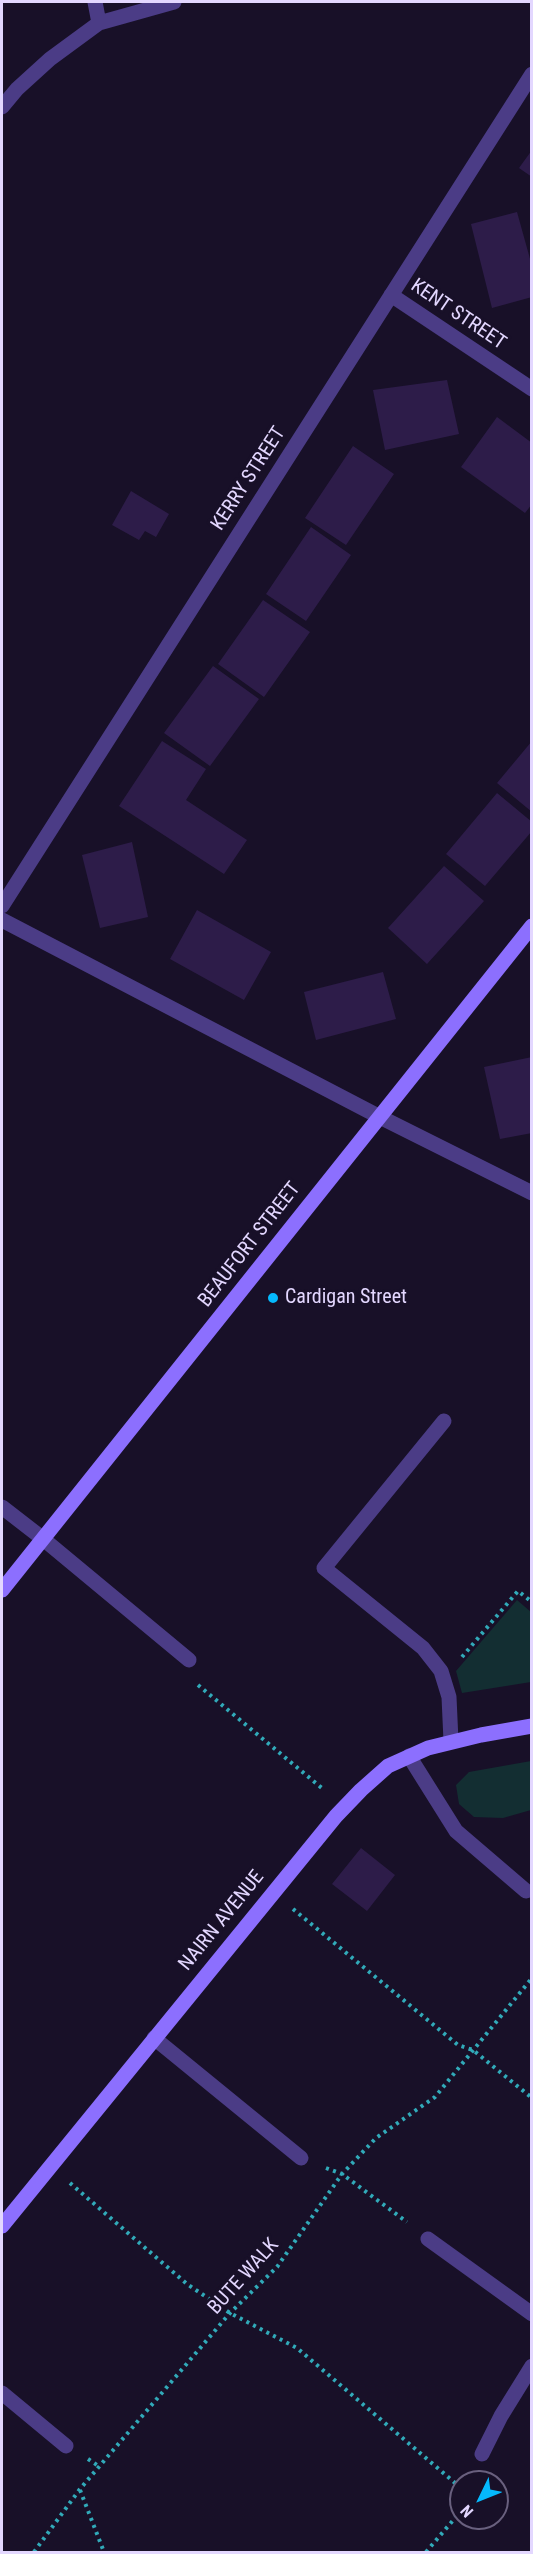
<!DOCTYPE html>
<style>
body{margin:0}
#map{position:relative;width:533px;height:2554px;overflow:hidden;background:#181028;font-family:"Roboto Condensed",sans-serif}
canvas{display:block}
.frame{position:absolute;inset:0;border:3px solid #e3d7ff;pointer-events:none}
.north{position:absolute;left:449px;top:2470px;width:60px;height:60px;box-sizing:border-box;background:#181028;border:2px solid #69607e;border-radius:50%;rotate:227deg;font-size:16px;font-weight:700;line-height:24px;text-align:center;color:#e3d7ff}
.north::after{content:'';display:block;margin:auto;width:21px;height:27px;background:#05b9fd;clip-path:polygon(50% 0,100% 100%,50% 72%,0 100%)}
</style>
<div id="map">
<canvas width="533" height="2554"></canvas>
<div class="frame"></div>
<div class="north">N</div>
</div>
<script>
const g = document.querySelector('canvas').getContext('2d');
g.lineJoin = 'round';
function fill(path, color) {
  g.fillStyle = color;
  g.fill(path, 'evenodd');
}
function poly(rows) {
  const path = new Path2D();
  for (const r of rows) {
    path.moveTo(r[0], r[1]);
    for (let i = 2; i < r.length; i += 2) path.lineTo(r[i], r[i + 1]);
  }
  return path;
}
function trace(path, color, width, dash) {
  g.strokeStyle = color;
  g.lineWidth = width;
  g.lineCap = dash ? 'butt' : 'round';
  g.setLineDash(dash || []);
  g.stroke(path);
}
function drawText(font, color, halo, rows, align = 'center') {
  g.font = font + ' "Roboto Condensed",sans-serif';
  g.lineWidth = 6;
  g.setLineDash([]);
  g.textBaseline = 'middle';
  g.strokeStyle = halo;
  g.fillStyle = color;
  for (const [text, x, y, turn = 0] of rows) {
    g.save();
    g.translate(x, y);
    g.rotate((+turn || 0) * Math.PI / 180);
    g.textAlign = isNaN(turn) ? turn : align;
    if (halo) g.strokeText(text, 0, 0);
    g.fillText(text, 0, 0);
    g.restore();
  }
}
fill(poly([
 [517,1600,531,1612,531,1682,462,1693,456,1671],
 [531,1761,531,1810,503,1818,474,1817,459,1804,456,1785,469,1772]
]), '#132e32');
fill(poly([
 [532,150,532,177,519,168],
 [517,212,532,266,532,297,492,308,471,224],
 [447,380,459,434,385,450,373,390],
 [497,417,532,443,532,504,525,513,461,467],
 [353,446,394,474,346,545,305,518],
 [131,491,169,514,156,537,145,531,139,540,112,525],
 [311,527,351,555,306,621,266,594],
 [263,600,310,632,264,697,218,664],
 [213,666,259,699,210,766,164,733],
 [162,741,206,769,186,800,247,840,224,874,119,806],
 [532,741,532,812,497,783],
 [497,793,532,822,532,831,485,886,446,854],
 [132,842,148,917,100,928,82,855],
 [444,866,484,901,427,964,388,928],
 [197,910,271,952,244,1000,170,959],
 [383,972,396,1019,316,1040,304,992],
 [532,1057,532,1133,500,1139,484,1067],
 [361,1848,395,1875,367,1911,332,1884]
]), '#2d1c49');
trace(poly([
 [462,1657,518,1591,532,1602],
 [198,1685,323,1789],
 [293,1909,458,2045,473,2050,532,2098],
 [326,2168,342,2174,407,2222],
 [70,2183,187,2284,230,2313,297,2348,461,2488],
 [88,2459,100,2467],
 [80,2490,104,2552],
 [34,2552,80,2489,230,2313,277,2267,342,2174,376,2138,435,2097,532,1978],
 [426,2552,461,2511]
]), '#31aab9', 4, [3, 4.5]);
trace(poly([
 [444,1421,324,1568,423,1648,441,1671,449,1697,451,1741],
 [42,1538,189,1660]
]), '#4b3c86', 15);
trace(poly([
 [99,23,174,2],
 [2,107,17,89,50,59,99,23,95,2],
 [391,295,532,389],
 [2,906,532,74],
 [2,920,378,1116,532,1193],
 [2,1507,42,1538],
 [409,1756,456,1831,526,1891],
 [154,2038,301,2158],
 [428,2239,532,2314],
 [2,2393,66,2446],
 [482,2454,501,2416,532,2366]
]), '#4b3c86', 15);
trace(poly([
 [2,1590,532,926],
 [2,2226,336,1816,361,1790,388,1766,428,1748,481,1735,532,1726]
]), '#8c6ffe', 15);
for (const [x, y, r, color] of [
 [273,1298,6,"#05b9fd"]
]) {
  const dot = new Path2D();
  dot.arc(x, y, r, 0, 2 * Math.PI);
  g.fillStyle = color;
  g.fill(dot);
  trace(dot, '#181028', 2);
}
drawText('20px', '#e3d7ff', '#181028', [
 ["KENT STREET",458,315,34],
 ["KERRY STREET",249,479,-57],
 ["BEAUFORT STREET",250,1245,-52],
 ["NAIRN AVENUE",222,1921,-51],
 ["BUTE WALK",244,2277,-48]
]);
drawText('20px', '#e3d7ff', '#181028', [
 ["Cardigan Street",285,1298]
], 'left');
</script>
